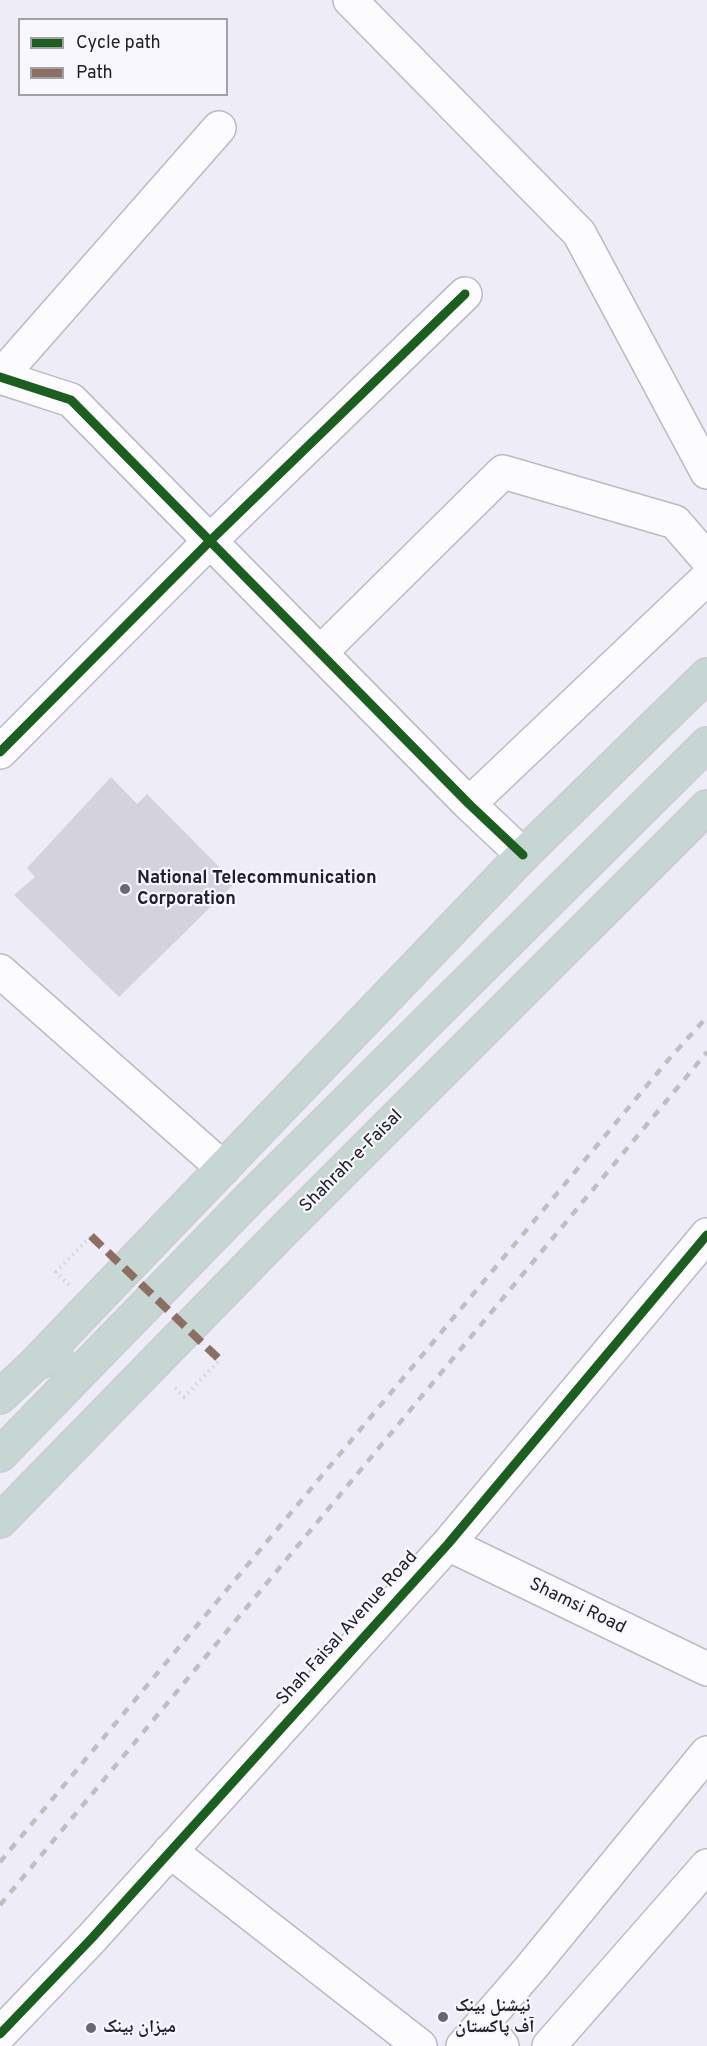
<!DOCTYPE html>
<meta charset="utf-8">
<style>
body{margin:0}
#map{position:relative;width:707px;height:2046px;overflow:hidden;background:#eeecf7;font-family:Overpass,sans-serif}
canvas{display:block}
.legend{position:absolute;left:18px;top:18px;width:210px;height:78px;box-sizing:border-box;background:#f7f7fd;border:2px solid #a1a1a9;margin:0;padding:8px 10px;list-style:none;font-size:18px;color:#21202b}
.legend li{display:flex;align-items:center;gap:12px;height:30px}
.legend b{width:30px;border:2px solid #a1a1a9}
</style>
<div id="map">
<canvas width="707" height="2046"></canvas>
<ul class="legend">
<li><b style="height:8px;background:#1b5e20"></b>Cycle path</li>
<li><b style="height:8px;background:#8d6e63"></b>Path</li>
</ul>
</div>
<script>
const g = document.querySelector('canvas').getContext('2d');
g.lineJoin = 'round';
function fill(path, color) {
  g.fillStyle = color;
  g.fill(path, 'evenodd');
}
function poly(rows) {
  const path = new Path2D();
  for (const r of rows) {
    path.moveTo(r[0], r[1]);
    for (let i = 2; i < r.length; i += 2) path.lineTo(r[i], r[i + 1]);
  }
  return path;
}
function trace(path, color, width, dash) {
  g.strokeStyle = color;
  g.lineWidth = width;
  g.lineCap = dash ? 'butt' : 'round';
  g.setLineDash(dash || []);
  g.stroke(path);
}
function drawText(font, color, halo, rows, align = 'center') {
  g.font = font + ' Overpass,"Noto Naskh Arabic",sans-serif';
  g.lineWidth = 4.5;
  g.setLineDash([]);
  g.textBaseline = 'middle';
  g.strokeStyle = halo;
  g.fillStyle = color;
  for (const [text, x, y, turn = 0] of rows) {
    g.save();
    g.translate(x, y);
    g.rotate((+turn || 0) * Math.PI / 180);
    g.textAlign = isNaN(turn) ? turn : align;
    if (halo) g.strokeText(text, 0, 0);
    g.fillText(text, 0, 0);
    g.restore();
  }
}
fill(poly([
 [111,777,137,804,147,794,235,883,119,997,14,895,35,877,27,868]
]), '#d4d3dd');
const minor = poly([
 [350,0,579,233,707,472],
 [0,377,71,400,469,804,523,855],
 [0,377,219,128],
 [320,653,503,472,675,522,707,559],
 [0,752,210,541,465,294],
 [469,804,707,578],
 [0,971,223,1168],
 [448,1544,707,1669],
 [170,1851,420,2046],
 [484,2023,502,2046],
 [0,2034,92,1938,448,1544,707,1235],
 [463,2046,529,1970,707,1753],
 [549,2046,707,1866]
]);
const highway = poly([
 [35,1364,523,855,707,675],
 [0,1397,35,1364,56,1355],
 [0,1455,249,1199,707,744],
 [0,1521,281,1233,707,807]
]);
trace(minor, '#bbb9c4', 36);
trace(highway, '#cccbd1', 36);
trace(poly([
 [69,1285,56,1272,91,1236],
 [175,1388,184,1397,220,1360]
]), '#d4d3d7', 4, [1.5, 4.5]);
trace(minor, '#fcfcfe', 33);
trace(highway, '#c6d6d2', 33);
trace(poly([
 [0,1862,669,1059,707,1017],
 [0,1905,707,1052]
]), '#bfbfc1', 4.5, [8, 8]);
trace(poly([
 [91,1236,220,1360]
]), '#8d6e63', 8, [15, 8]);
trace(poly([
 [0,377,71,400,469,804,523,855],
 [0,752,210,541,465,294],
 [0,2034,92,1938,448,1544,707,1235]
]), '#1b5e20', 9);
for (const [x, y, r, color] of [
 [125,889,6,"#696772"],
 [443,2017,6,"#696772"],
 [91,2028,6,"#696772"]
]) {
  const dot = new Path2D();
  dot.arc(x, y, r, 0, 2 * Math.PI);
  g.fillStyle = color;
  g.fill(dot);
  trace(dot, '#f7f7fd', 2);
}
drawText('bold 18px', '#21202b', '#f7f7fd', [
 ["National Telecommunication",137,879],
 ["Corporation",137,900],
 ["نیشنل بینک",455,2007],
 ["آف پاکستان",455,2028],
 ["میزان بینک",103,2028]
], 'left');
drawText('18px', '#21202b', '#f7f7fd', [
 ["Shahrah-e-Faisal",352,1162,-45],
 ["Shamsi Road",577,1607,26],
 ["Shah Faisal Avenue Road",348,1629,-48]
]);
</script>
